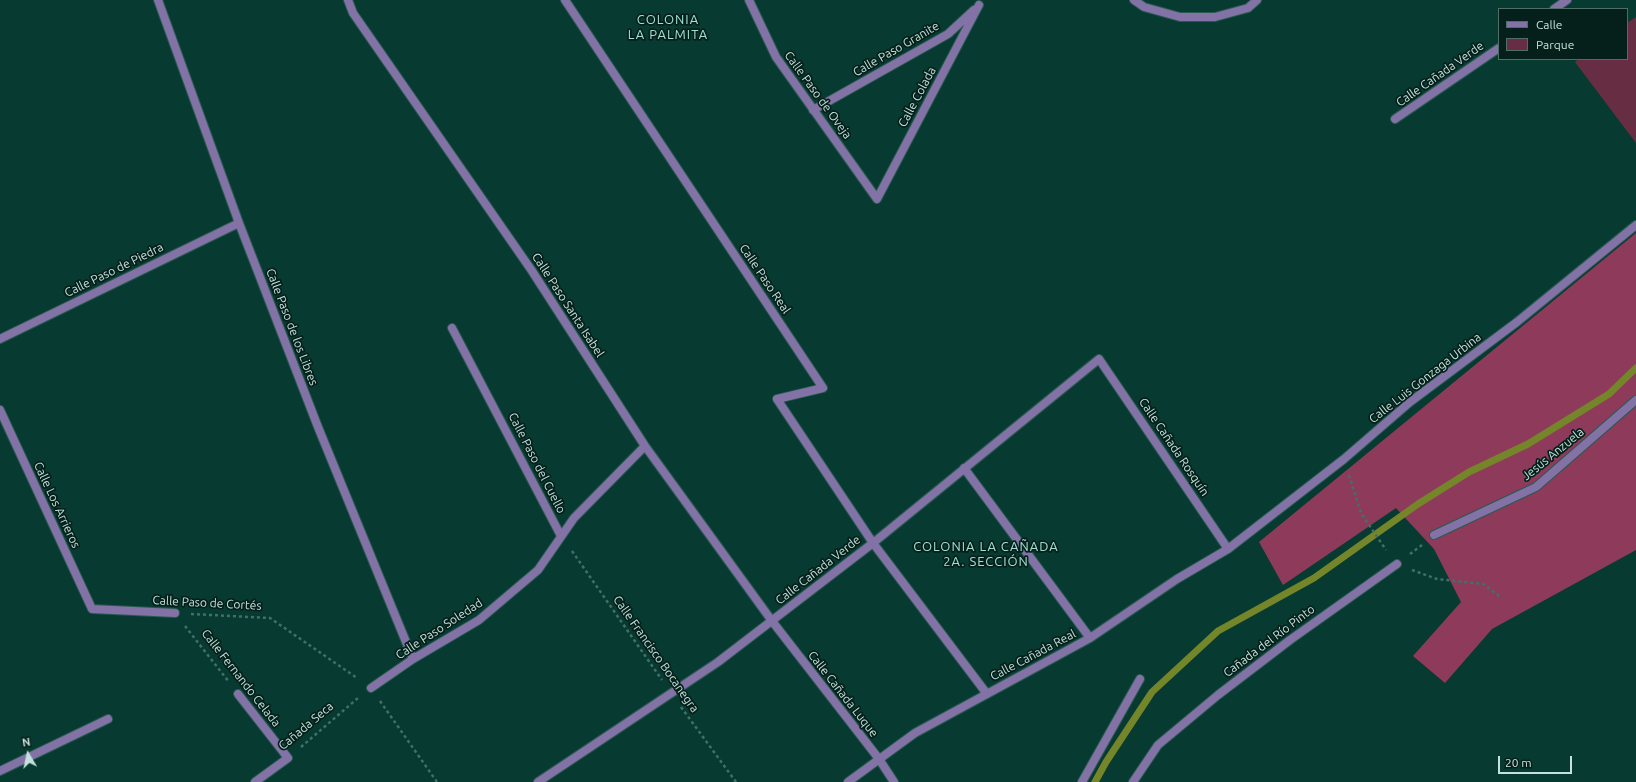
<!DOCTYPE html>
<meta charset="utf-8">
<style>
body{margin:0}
#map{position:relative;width:1636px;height:782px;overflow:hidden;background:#073b32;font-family:Ubuntu,sans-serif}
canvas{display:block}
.legend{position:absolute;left:1498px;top:8px;width:130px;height:52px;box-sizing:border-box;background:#051f1a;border:1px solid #516d67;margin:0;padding:5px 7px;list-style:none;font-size:12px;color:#c4e2db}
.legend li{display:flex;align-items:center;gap:8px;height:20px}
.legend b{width:20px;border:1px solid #516d67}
.north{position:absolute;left:8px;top:734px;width:40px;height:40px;-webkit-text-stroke:3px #051f1a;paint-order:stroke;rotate:351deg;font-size:11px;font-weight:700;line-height:16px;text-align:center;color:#c4e2db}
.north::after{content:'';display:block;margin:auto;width:14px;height:18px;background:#c4e2db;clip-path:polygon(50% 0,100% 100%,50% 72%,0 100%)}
.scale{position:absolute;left:1498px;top:756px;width:74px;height:18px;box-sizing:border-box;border:2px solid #c4e2db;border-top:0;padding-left:5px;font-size:12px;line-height:14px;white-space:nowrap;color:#c4e2db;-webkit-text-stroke:3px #051f1a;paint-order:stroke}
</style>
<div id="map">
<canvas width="1636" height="782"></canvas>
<ul class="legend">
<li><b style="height:5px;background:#8272a5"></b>Calle</li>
<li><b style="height:11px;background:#672e43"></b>Parque</li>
</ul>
<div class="north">N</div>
<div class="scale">20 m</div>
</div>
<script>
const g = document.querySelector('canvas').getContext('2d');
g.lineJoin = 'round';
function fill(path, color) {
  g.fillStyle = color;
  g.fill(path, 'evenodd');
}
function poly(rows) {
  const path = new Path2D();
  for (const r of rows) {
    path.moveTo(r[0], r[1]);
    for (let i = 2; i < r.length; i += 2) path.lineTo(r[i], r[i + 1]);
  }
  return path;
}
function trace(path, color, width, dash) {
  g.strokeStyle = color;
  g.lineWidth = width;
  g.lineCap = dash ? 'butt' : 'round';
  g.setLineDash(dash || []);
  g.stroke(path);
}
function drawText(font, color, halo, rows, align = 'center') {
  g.font = font + ' Ubuntu,sans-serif';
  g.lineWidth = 3.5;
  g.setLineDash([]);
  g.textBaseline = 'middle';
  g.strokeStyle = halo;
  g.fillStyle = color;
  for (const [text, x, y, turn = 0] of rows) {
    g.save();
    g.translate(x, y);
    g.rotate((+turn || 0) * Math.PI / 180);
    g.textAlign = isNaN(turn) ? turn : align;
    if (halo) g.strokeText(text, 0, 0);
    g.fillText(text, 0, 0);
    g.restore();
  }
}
fill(poly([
 [1636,17,1636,143,1575,62,1579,59,1627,59,1627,23]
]), '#672e43');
fill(poly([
 [1636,233,1636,550,1492,629,1445,683,1413,656,1461,602,1434,549,1396,508,1283,585,1259,542]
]), '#8e3b5b');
trace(poly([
 [1095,782,1106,762,1152,692,1218,631,1314,578,1418,504,1469,472,1528,444,1609,394,1636,368]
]), '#758529', 7);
const street = poly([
 [158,0,239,223,318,427,413,659],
 [348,0,353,13,532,271,645,446,772,621,879,759,894,782],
 [565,0,823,388,777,399,873,543,987,694],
 [749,0,776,57,877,199,979,5],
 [1134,0,1144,7,1180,17,1215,17,1248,8,1257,0],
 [1554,9,1567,0],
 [813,110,948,34,974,10],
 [1395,119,1499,48],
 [452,328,561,536],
 [0,339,239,223],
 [0,410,92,609,175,613],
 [964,468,1090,638],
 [1434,535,1536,487,1636,400],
 [371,688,413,659,479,620,538,570,574,518,645,446],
 [238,694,288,758,255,782],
 [0,771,108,719],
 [538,782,718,662,873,543,1099,359,1228,549],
 [848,782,915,733,1090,638,1177,579,1228,549,1344,459,1410,402,1517,322,1636,225],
 [1082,782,1140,679],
 [1133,782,1158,745,1218,695,1290,640,1397,564]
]);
trace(street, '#295950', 10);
trace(poly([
 [1349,475,1361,513,1386,550],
 [572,551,662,680],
 [1410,554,1422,545],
 [1412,570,1437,579,1483,584,1502,598],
 [191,614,270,618,357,678],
 [185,626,229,682],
 [380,701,437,782],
 [681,707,736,782],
 [301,747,358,698]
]), '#426f67', 2.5, [3, 3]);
trace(street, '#8272a5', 8);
drawText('12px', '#c4e2db', '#051f1a', [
 ["Calle Paso Granite",896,49,-30],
 ["Calle Cañada Verde",1440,74,-35],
 ["Calle Paso de Oveja",818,95,54],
 ["Calle Colada",917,97,-62],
 ["Calle Paso de Piedra",114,270,-26],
 ["Calle Paso Real",765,279,56],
 ["Calle Paso Santa Isabel",568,305,57],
 ["Calle Paso de los Libres",292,327,69],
 ["Calle Luis Gonzaga Urbina",1425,378,-38],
 ["Calle Cañada Rosquín",1174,447,56],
 ["Jesús Anzuela",1553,454,-39],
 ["Calle Paso del Cuello",537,463,63],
 ["Calle Los Arrieros",57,505,65],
 ["Calle Cañada Verde",818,570,-38],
 ["Calle Paso de Cortés",207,603,3],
 ["Calle Paso Soledad",439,629,-33],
 ["Cañada del Río Pinto",1269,641,-37],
 ["Calle Francisco Bocanegra",656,654,55],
 ["Calle Cañada Real",1033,655,-28],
 ["Calle Fernando Celada",241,678,52],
 ["Calle Cañada Luque",843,694,52],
 ["Cañada Seca",306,726,-40]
]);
g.letterSpacing = '1px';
drawText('13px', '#a1e0d2', '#051f1a', [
 ["COLONIA",668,20],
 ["LA PALMITA",668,35],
 ["COLONIA LA CAÑADA",986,547],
 ["2A. SECCIÓN",986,562]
]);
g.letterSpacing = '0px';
</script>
